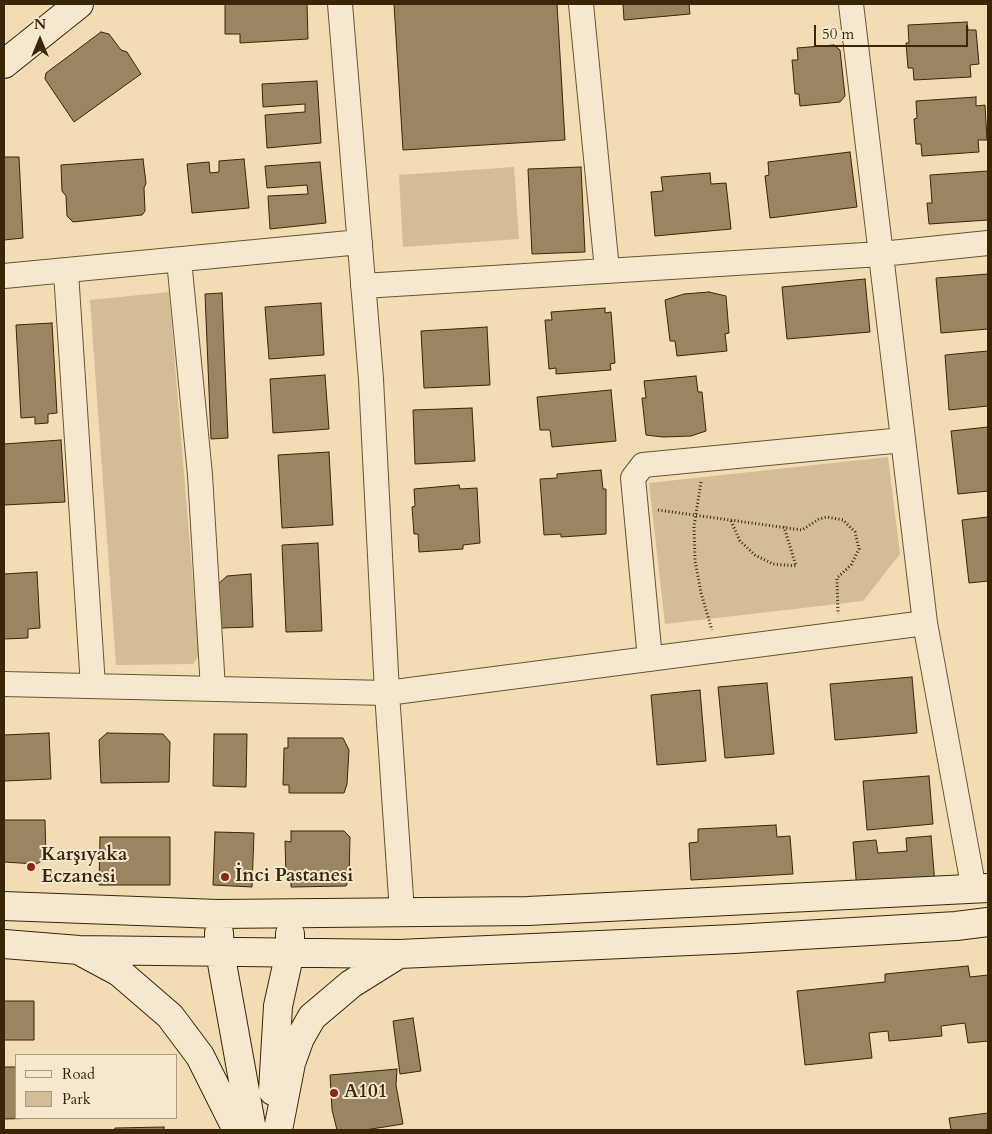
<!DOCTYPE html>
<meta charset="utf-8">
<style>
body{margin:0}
#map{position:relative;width:992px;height:1134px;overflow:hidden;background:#f1dcb3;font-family:Cardo,serif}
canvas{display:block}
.frame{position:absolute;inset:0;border:5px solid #392607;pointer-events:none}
.legend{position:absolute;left:15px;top:1054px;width:162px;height:65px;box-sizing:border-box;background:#f6e8ce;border:1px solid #aa9a7e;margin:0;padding:6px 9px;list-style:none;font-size:15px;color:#392607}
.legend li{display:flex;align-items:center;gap:10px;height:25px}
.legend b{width:25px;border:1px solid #aa9a7e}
.north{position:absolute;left:15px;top:15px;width:50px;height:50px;-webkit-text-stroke:4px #f6e8ce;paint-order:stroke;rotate:0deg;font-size:14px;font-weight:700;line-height:20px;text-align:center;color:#392607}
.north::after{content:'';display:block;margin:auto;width:18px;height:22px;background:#392607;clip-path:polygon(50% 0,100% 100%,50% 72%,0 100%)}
.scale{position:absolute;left:814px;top:25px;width:154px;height:22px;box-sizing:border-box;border:2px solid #392607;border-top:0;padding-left:6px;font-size:15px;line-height:18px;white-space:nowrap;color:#392607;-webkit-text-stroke:4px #f6e8ce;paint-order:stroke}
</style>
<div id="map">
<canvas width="992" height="1134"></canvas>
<div class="frame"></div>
<ul class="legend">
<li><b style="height:6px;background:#f6e8ce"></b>Road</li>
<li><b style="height:14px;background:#d2bd96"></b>Park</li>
</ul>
<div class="north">N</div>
<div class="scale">50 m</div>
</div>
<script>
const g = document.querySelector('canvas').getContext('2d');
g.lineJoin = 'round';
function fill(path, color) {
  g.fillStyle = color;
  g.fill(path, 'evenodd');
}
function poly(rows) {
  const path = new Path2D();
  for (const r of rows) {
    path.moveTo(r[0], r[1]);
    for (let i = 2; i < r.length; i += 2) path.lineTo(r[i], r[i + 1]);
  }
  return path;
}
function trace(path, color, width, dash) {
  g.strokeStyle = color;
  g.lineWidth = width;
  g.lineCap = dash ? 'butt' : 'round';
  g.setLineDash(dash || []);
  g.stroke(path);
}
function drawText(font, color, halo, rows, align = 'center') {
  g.font = font + ' Cardo,serif';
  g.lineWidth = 4;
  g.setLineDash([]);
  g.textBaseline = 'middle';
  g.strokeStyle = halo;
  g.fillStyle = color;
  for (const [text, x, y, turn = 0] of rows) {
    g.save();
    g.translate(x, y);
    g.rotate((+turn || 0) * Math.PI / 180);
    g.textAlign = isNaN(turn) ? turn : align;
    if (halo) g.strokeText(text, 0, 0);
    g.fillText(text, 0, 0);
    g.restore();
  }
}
fill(poly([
 [514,167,519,239,403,247,399,175],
 [169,292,199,655,193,664,116,665,90,300],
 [888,457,900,554,863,601,665,624,649,483]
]), '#d2bd96');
const building = poly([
 [225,4,307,4,308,39,240,43,240,34,225,34,225,4],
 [394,4,557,4,565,140,403,150,394,4],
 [623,4,689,4,690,14,624,20,623,4],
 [967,22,968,30,976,30,979,64,970,65,971,77,914,80,913,68,908,68,906,43,909,43,908,25,967,22],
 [101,32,109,34,121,50,127,52,141,74,74,122,45,79,46,73,101,32],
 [834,45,840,50,845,96,840,102,800,106,799,94,795,94,792,60,798,60,797,48,834,45],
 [317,81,321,143,267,148,265,115,305,112,305,104,263,107,262,84,317,81],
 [976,97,976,106,985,105,987,140,978,140,979,152,922,156,921,144,916,144,914,119,917,118,916,101,976,97],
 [850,152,857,207,770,218,765,176,769,175,768,162,850,152],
 [4,157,19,157,23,238,4,240,4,157],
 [143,159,146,183,144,188,145,211,142,215,73,222,67,216,66,196,62,191,61,165,143,159],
 [244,159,249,208,192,213,187,164,209,162,210,173,219,172,219,161,244,159],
 [320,162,326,223,270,229,268,196,308,194,307,185,267,188,265,166,320,162],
 [581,167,585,252,532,254,528,169,581,167],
 [988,171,988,220,929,224,927,203,932,203,930,175,988,171],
 [710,173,711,184,726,183,731,229,655,236,651,192,663,191,661,177,710,173],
 [988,274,988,329,941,333,936,278,988,274],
 [865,279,870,332,787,339,782,287,865,279],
 [709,292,726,296,729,333,725,334,727,351,677,356,675,341,670,341,665,300,684,294,709,292],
 [222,293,228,438,211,439,205,294,222,293],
 [321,303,324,355,269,359,265,307,321,303],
 [605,308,605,313,611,312,615,363,610,364,611,370,556,374,556,368,549,369,545,320,552,320,551,312,605,308],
 [52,323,57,413,48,414,48,423,35,424,35,417,21,418,16,325,52,323],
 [487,327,490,385,424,388,421,331,487,327],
 [988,351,988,406,949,410,945,355,988,351],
 [325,375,329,429,273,433,270,379,325,375],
 [696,376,698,392,702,392,706,431,691,436,663,437,646,435,642,398,646,398,644,381,696,376],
 [611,390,616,441,552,447,550,430,540,430,537,397,611,390],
 [472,408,475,461,415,464,413,410,472,408],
 [988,427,988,491,958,494,951,431,988,427],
 [61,440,65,502,4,505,4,444,61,440],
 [329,452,333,525,282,528,278,455,329,452],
 [601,470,603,489,606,489,606,534,561,537,561,534,544,535,540,479,557,478,557,474,601,470],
 [459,485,460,489,477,488,480,543,463,545,463,549,419,552,418,534,414,534,412,507,415,506,414,489,459,485],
 [988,517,988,581,969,583,962,520,988,517],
 [318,543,322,631,286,632,282,545,318,543],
 [37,572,40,628,28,629,28,638,4,639,4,574,37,572],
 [251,574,253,627,221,628,217,585,227,576,251,574],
 [912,677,917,733,835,740,830,684,912,677],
 [767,683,774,754,725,758,718,687,767,683],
 [700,690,706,761,657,765,651,695,700,690],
 [49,733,51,779,4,781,4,735,49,733],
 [107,733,163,734,170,742,169,782,101,783,99,740,107,733],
 [214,734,247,734,246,787,213,786,214,734],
 [288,738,343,738,349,750,347,784,344,793,289,793,289,785,283,785,284,748,288,748,288,738],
 [929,776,933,824,867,830,863,781,929,776],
 [4,820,45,820,46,859,36,864,4,862,4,820],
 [776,825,777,837,790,836,793,874,691,880,689,843,698,842,698,829,776,825],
 [291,831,344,831,350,837,349,879,346,886,291,887,291,877,286,877,285,841,291,842,291,831],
 [215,832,254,833,252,887,213,885,215,832],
 [931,836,935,884,857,891,853,842,876,840,878,853,907,851,906,838,931,836],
 [100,837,170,837,170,885,99,885,100,837],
 [968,966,970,977,988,975,988,1041,968,1043,965,1023,941,1026,942,1036,889,1041,888,1031,869,1033,872,1058,805,1065,797,991,885,982,885,974,968,966],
 [4,1001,34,1001,34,1040,4,1040,4,1001],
 [413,1018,421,1071,400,1074,393,1021,413,1018],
 [4,1067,16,1067,16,1118,43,1118,4,1119,4,1067],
 [397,1069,396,1085,403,1124,365,1130,337,1130,332,1110,330,1075,397,1069],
 [988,1113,988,1130,951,1130,949,1118,988,1113],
 [164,1127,164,1130,115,1130,115,1128,164,1127]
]);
fill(building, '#998560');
trace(building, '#392607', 1);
const street = poly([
 [340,4,371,379,387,693,402,912],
 [581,4,607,270],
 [851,4,925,623,974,890],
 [179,260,200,475,213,689],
 [66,272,93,686],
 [4,276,360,242],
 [363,286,881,254,988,243],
 [650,659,633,478,643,465,903,440],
 [4,684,387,693,925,623]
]);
const secondary = poly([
 [4,64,79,4],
 [4,906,218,914,528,911,988,888],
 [219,933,220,952,252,1130],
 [4,944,79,950,399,954,734,939,956,926,988,922],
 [80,951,119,972,170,1016,200,1056,237,1130],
 [273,1091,278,1006,290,952,290,934],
 [278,1130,291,1063,300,1038,312,1017,351,984,399,954]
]);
trace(street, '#675432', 26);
trace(secondary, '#392607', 30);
trace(poly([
 [701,482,694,526,695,560,701,593,712,630],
 [658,510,802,530,819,519,827,517,843,520,855,532,859,549,851,565,837,578,838,614],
 [731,521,740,541,755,555,773,564,796,566,784,527]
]), '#392607', 3, [1, 2.5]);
trace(street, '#f6e8ce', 24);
trace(secondary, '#f6e8ce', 28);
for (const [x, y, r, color] of [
 [31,867,5,"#8f2418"],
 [225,877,5,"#8f2418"],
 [334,1093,5,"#8f2418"]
]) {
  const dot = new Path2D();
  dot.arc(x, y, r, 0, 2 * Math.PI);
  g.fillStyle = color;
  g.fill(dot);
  trace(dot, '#f6e8ce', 2);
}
drawText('bold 19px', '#392607', '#f6e8ce', [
 ["Karşıyaka",41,856],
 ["Eczanesi",41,878],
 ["İnci Pastanesi",235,877],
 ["A101",344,1093]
], 'left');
</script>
